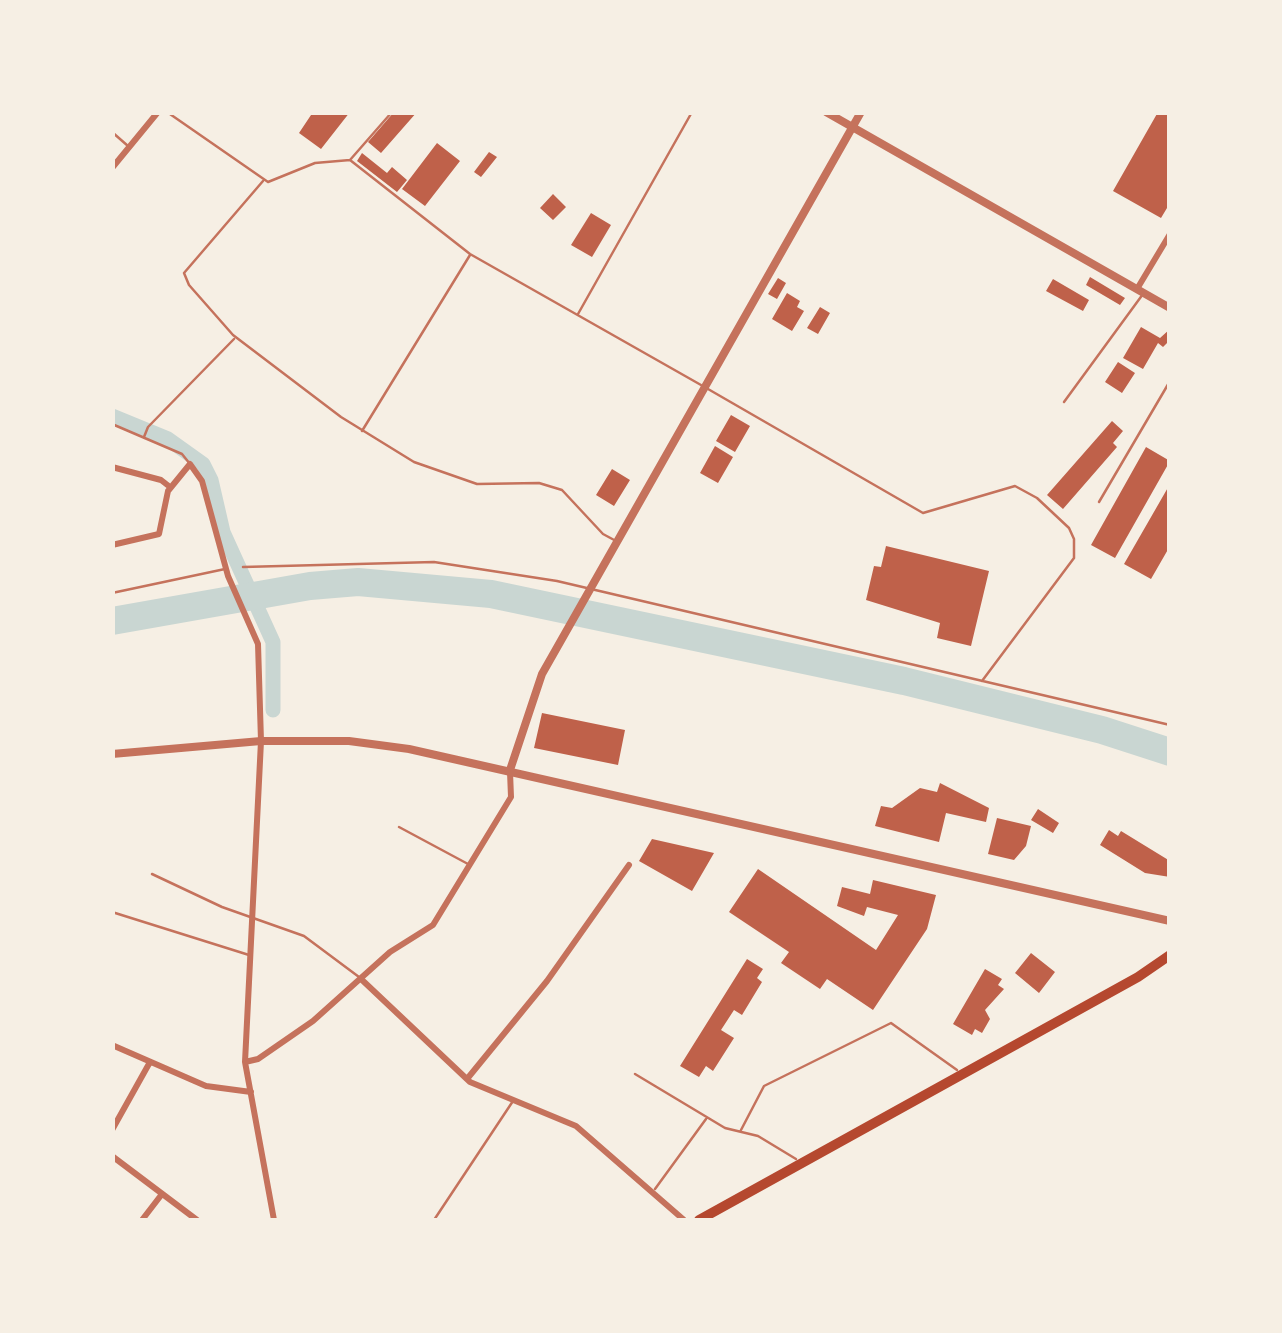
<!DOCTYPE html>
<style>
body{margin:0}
#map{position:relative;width:1282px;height:1333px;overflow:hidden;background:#f6efe4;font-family:"Nunito Sans",sans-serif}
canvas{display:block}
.frame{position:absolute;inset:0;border:115px solid #f6efe4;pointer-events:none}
</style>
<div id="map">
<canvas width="1282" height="1333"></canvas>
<div class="frame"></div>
</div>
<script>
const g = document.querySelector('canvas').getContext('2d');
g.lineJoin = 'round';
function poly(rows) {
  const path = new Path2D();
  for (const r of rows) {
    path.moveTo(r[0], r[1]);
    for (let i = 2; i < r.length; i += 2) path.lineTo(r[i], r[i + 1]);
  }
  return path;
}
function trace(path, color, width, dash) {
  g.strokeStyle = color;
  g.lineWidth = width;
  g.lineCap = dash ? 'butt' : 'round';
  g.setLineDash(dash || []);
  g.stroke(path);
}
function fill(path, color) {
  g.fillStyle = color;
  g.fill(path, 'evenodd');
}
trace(poly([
 [112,416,168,439,203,464,211,480,223,532,273,642,273,710]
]), '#c9d6d2', 15);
trace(poly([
 [112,621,310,586,358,582,491,594,904,681,1102,730,1170,752]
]), '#c9d6d2', 28);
fill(poly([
 [313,112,350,112,321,149,299,133],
 [394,112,417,112,381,153,368,142],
 [1158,112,1170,112,1170,203,1161,218,1113,191],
 [437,143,460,161,425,206,402,189],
 [489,152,497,157,481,177,474,172],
 [362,153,387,173,392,167,407,180,397,192,357,161],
 [553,194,566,207,553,220,540,208],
 [591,213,611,225,592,257,571,245],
 [1090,277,1125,298,1120,305,1086,285],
 [778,278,786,283,777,299,768,294],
 [1053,279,1089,300,1083,311,1046,291],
 [787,293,800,301,797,307,804,311,792,331,772,319],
 [820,307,830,313,818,334,807,328],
 [1141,327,1160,338,1170,329,1170,340,1163,347,1158,343,1143,369,1123,358],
 [1118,362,1135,373,1122,393,1105,382],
 [731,415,750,426,735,452,716,441],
 [1112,421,1123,431,1113,443,1117,447,1063,509,1047,495],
 [715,446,733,457,718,483,700,473],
 [1146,447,1170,461,1115,558,1091,545],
 [612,469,630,480,614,506,596,495],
 [1170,484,1170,546,1151,579,1124,564],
 [886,546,989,571,971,646,937,638,940,623,866,600,874,566,881,567],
 [542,713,625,730,618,765,534,748],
 [940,783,989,808,986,822,946,813,939,842,875,826,881,806,892,808,920,788,937,792],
 [1038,809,1059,823,1053,833,1031,820],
 [997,818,1031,826,1026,846,1014,860,988,854],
 [1109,830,1118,836,1121,831,1170,861,1170,877,1145,873,1100,845],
 [652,839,714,853,692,891,639,861],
 [758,869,876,950,898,915,867,907,864,916,837,906,842,887,870,894,873,880,936,895,927,929,873,1010,827,979,820,989,781,963,789,952,729,912],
 [1031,953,1055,972,1039,993,1015,973],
 [747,959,763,969,757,978,762,982,742,1015,734,1010,721,1030,734,1038,713,1071,706,1066,699,1077,680,1066],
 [985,969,1002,979,998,985,1004,989,985,1010,990,1019,982,1033,975,1029,972,1035,953,1024]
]), '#bf614a');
trace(poly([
 [167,112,268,182,315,163,350,160,392,112],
 [112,132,128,146],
 [350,160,470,254,701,385],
 [263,181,184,273,189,285,233,335,341,417,414,462,477,484,539,483,562,490,603,534,616,541],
 [578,314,692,112],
 [708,389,923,513,1015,486,1037,498,1069,528,1074,539,1074,558,982,681],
 [1064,402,1143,294],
 [112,424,182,454,190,464],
 [362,431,470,255],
 [144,437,148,427,234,339],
 [1099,502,1170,381],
 [243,567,434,562,557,581,1170,725],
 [112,593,225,569],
 [399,827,468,864],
 [152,874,222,907,304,936,359,977],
 [112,912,249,955],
 [635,1074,725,1128,758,1136,796,1159],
 [741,1130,764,1086,891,1023,957,1070],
 [655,1189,706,1119],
 [434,1220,513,1101]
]), '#c5725c', 2.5);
trace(poly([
 [112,168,158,112],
 [1137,289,1170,234],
 [112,467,161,480,170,487],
 [112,545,159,534,168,491,190,464,202,481,228,576,258,644,261,741,245,1062,274,1220],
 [361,979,470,1082,576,1126,684,1220],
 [112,1045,206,1086,251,1092],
 [245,1062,258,1059,313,1021,390,952,433,925,511,797,510,772],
 [467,1079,547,981,629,865],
 [112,1130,150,1062],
 [112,1156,197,1220],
 [142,1220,162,1194]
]), '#c5725c', 6);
trace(poly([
 [826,112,1170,308],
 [112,754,261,741,349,741,409,749,1170,921],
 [510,770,542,674,861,112]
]), '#c5725c', 8);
trace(poly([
 [699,1220,1138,977,1170,955]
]), '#b5482f', 10);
</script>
